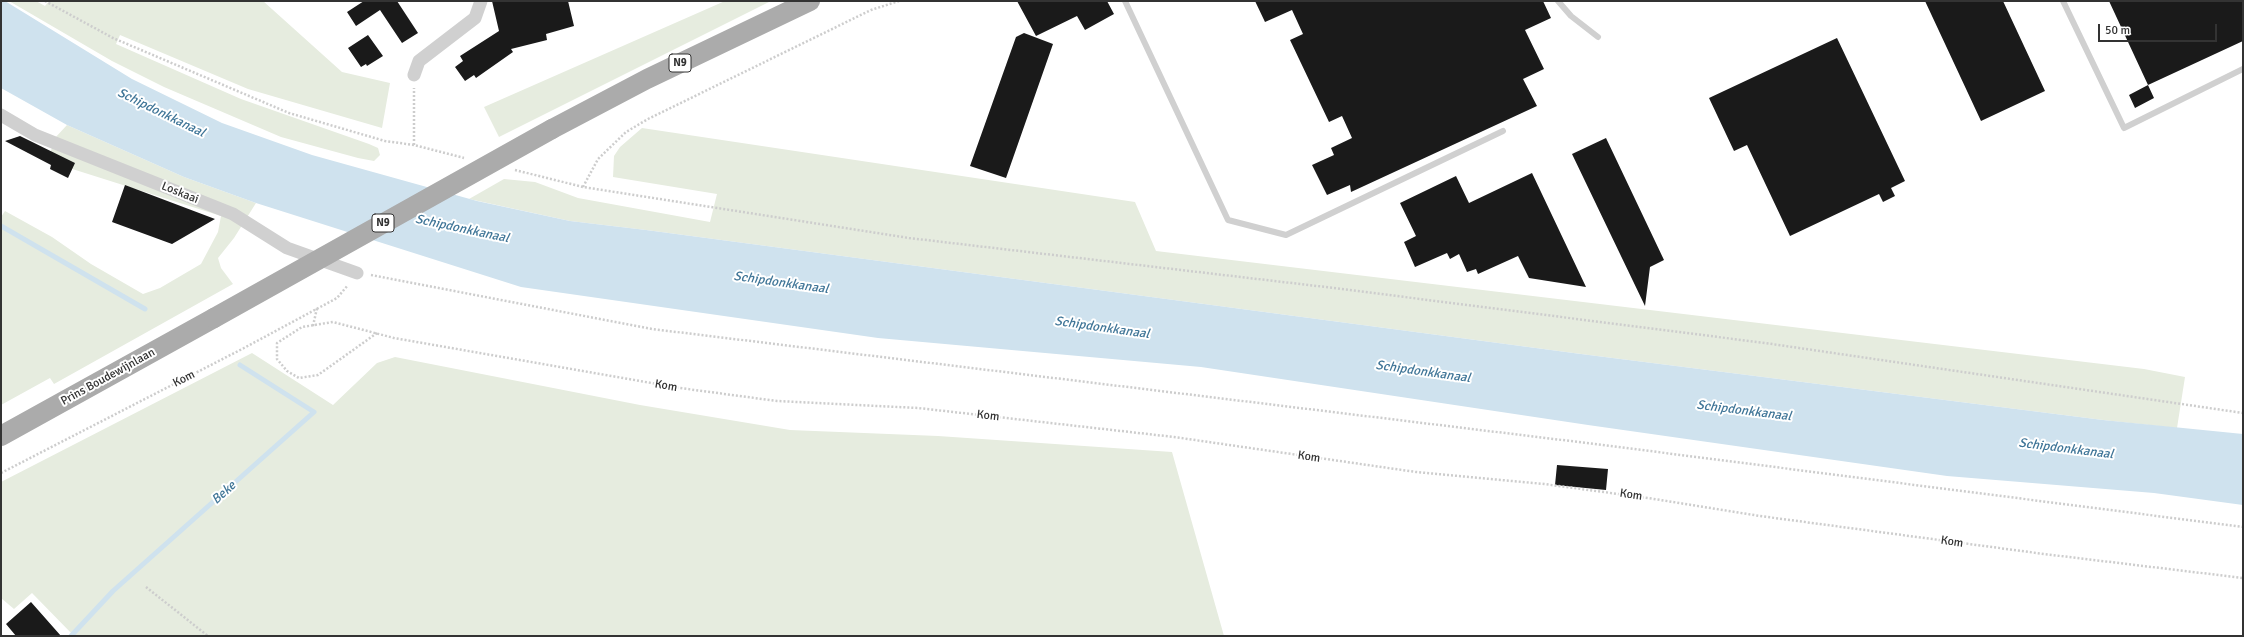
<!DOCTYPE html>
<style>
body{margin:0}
#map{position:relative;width:2244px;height:637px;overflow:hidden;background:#fff;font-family:Signika,sans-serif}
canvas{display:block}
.frame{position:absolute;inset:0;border:2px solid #333;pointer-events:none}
.scale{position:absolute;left:2098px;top:24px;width:119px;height:18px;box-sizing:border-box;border:2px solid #333;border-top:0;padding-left:5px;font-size:12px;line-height:14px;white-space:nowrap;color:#333;-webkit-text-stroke:3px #fff;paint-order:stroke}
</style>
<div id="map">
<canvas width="2244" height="637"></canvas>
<div class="frame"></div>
<div class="scale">50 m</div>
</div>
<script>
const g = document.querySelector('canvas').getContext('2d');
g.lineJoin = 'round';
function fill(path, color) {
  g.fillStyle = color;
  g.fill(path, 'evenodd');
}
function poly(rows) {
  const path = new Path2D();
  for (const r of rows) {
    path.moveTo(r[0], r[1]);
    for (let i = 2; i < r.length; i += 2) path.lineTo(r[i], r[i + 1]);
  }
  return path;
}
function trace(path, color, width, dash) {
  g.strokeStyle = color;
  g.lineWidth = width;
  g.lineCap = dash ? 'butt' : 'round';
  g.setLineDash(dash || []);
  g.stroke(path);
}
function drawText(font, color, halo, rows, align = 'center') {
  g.font = font + ' Signika,sans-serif';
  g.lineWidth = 4;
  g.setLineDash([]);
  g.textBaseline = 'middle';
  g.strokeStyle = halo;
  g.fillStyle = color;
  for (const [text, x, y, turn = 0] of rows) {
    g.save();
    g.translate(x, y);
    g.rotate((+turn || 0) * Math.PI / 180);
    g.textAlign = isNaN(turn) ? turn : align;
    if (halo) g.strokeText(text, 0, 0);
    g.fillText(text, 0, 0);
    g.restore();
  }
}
fill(poly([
 [9,1,36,1,45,6,49,1,263,1,342,72,390,83,382,128,248,89,120,35,116,44,241,99,369,144,378,148,380,155,374,161,358,158,281,137,164,87,112,61],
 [725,1,771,1,499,137,484,107],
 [67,125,184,177,256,203,234,238,218,258,221,268,233,284,54,384,50,378,1,405,1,217,5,211,52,237,91,264,143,294,160,288,201,264,218,232,221,216,66,167,52,159,51,151,54,139],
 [642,128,1135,202,1156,251,2144,369,2185,377,2177,428,2103,420,1581,354,646,230,570,221,469,199,504,179,535,182,578,198,710,222,717,194,613,177,614,156,620,147],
 [252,353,333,405,377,363,395,357,640,405,790,430,938,436,1172,452,1224,636,74,636,32,593,14,609,1,598,1,482]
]), '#e6ecdf');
fill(poly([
 [1,1,5,1,132,79,222,123,312,155,477,201,570,221,646,230,1581,354,2103,420,2243,434,2243,505,2154,493,1947,476,1588,425,1201,367,878,338,521,287,256,203,184,177,67,125,1,88]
]), '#cfe2ee');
trace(poly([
 [1,226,145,309],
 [71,636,113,591,314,412,240,365]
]), '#cfe2ee', 5);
fill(poly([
 [364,1,397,1,418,33,402,43,380,10,356,26,347,12],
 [492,1,568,1,574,26,546,34,547,40,511,49,513,52,476,78,474,75,465,81,455,67,463,61,460,56,499,31],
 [1017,1,1107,1,1114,14,1085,30,1077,16,1036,36],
 [1255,1,1543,1,1551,18,1525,30,1544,69,1523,79,1537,106,1351,192,1350,185,1327,195,1312,165,1334,155,1331,148,1352,138,1342,116,1329,122,1290,40,1303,34,1292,10,1265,22],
 [1925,1,2003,1,2045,91,1981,121],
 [2109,1,2243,1,2243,41,2148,85],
 [1024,33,1053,44,1006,178,970,166,1016,37],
 [368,35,383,56,367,66,366,64,361,67,348,48],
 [1837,38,1905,181,1891,188,1895,196,1883,202,1879,194,1790,236,1747,145,1734,151,1709,98],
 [2148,85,2154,98,2135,108,2129,95],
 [20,136,75,163,68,178,50,169,51,165,5,141],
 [1606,138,1664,260,1650,267,1645,306,1572,154],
 [1532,173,1586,287,1529,278,1518,256,1478,274,1476,269,1467,272,1459,254,1450,259,1447,253,1415,267,1404,242,1416,236,1400,203,1456,176,1469,203],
 [125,185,215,219,172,244,112,222],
 [1557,465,1608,469,1606,490,1555,485],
 [31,602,61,636,16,636,6,624]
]), '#1a1a1a');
trace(poly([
 [45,1,113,38,289,113,385,141,414,145,464,158],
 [414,145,414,88],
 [515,170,583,187,909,238,1334,288,1765,343,2243,413],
 [583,187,598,159,626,132,648,119,871,10,899,1],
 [371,275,652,329,1595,444,2243,527],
 [313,326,317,308],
 [377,333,318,375,299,378,287,371,277,359,277,343,302,327,333,322,394,338,680,388,777,401,918,408,1174,437,1416,472,1544,484,1648,498,1760,516,2044,554,2243,578],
 [1,473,244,348,337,298,348,285],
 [146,587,208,636]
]), '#cdcdcd', 2.5, [2, 2]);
trace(poly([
 [1125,1,1228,220,1286,235,1503,131],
 [1558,1,1571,16,1598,37],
 [2063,1,2124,128,2243,69]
]), '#d0d0d0', 6);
trace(poly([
 [414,75,419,61,475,18,481,1],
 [1,115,35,135,233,214,287,248,357,273]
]), '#d0d0d0', 13);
trace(poly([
 [552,129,647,79,810,1],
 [1,436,214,318]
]), '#ababab', 20);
trace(poly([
 [214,318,552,129]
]), '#ababab', 20);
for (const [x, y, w] of [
 [680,63,22],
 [383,223,22]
]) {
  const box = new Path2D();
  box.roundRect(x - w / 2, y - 9, w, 18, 3);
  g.fillStyle = '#fff';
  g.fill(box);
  trace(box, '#333', 1);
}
drawText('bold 11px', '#333', null, [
 ["N9",680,63],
 ["N9",383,223]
]);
drawText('12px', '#333', '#fff', [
 ["Loskaai",180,193,22],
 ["Prins Boudewijnlaan",108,377,-29],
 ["Kom",184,379,-27],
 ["Kom",666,386,10],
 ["Kom",988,416,7],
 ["Kom",1309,457,8],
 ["Kom",1631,495,8],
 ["Kom",1952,542,8]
]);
drawText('italic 13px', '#3f7597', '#fff', [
 ["Schipdonkkanaal",161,113,26],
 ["Schipdonkkanaal",462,229,12],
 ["Schipdonkkanaal",781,283,8],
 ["Schipdonkkanaal",1102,328,8],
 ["Schipdonkkanaal",1423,372,8],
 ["Schipdonkkanaal",1744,411,7],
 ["Schipdonkkanaal",2066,449,7],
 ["Beke",224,493,-42]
]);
</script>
